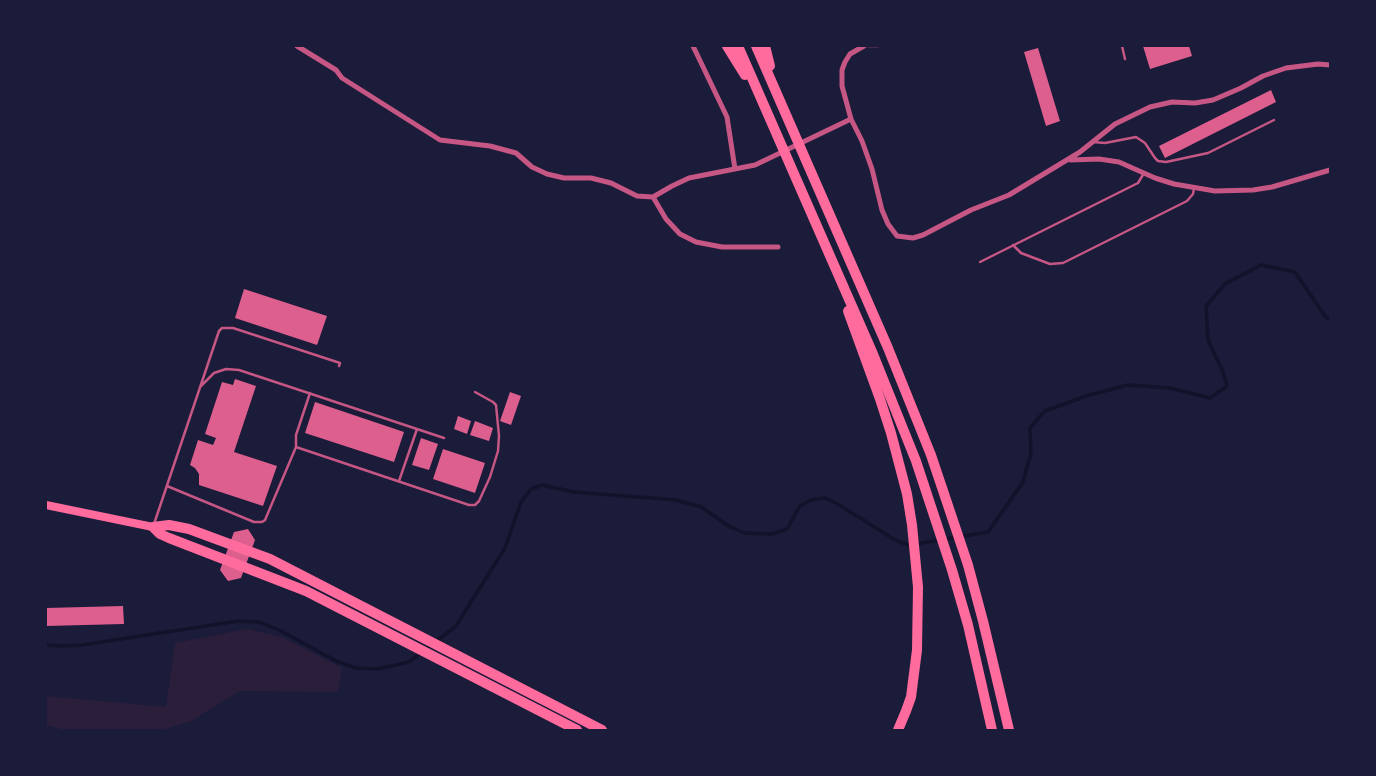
<!DOCTYPE html>
<style>
body{margin:0}
#map{position:relative;width:1376px;height:776px;overflow:hidden;background:#1b1b3a;font-family:"IBM Plex Sans",sans-serif}
canvas{display:block}
.frame{position:absolute;inset:0;border:47px solid #1b1b3a;pointer-events:none}
</style>
<div id="map">
<canvas width="1376" height="776"></canvas>
<div class="frame"></div>
</div>
<script>
const g = document.querySelector('canvas').getContext('2d');
g.lineJoin = 'round';
function fill(path, color) {
  g.fillStyle = color;
  g.fill(path, 'evenodd');
}
function poly(rows) {
  const path = new Path2D();
  for (const r of rows) {
    path.moveTo(r[0], r[1]);
    for (let i = 2; i < r.length; i += 2) path.lineTo(r[i], r[i + 1]);
  }
  return path;
}
function trace(path, color, width, dash) {
  g.strokeStyle = color;
  g.lineWidth = width;
  g.lineCap = dash ? 'butt' : 'round';
  g.setLineDash(dash || []);
  g.stroke(path);
}
fill(poly([
 [247,629,282,637,342,668,338,692,240,691,191,721,162,730,64,730,46,725,46,696,166,707,175,643]
]), '#2a1e3b');
trace(poly([
 [46,645,63,646,82,645,238,621,259,622,279,630,336,661,356,668,378,669,409,662,456,626,505,548,521,502,531,489,542,485,574,492,676,500,701,507,730,527,745,533,772,534,787,529,800,506,811,500,825,498,836,503,897,541,909,545,988,532,1023,482,1031,453,1030,428,1045,411,1089,395,1128,385,1170,388,1210,398,1227,386,1223,372,1208,340,1206,306,1225,284,1261,265,1295,272,1325,316,1330,320]
]), '#12122b', 3.5);
fill(poly([
 [1143,46,1189,46,1192,56,1150,69],
 [1038,48,1060,121,1046,126,1024,52],
 [1271,90,1276,102,1165,158,1159,146],
 [244,289,327,316,317,345,235,318],
 [235,379,256,386,234,452,277,466,263,506,199,485,199,474,195,468,190,465,198,440,213,445,216,438,205,434,222,382,233,385],
 [510,392,521,396,511,425,500,421],
 [315,402,404,432,394,462,305,433],
 [458,416,471,421,467,434,454,429],
 [475,421,493,428,489,441,470,435],
 [421,438,438,444,429,470,412,465],
 [443,449,485,463,475,493,433,479],
 [248,529,255,540,241,578,228,581,220,570,234,532],
 [123,606,124,624,46,626,46,608]
]), '#dd5f8e');
trace(poly([
 [868,46,878,46],
 [1122,46,1125,59],
 [1093,142,1105,143,1136,137,1145,143,1155,158,1158,161,1166,162,1208,153,1274,120],
 [1013,245,1021,253,1050,264,1063,263,1187,201,1193,194,1194,188],
 [980,262,1138,183,1144,173],
 [200,387,214,373,226,369,239,370,444,438],
 [296,447,469,505,475,505,479,501,490,477,498,451,499,436,496,405,493,402,475,392],
 [399,481,417,429],
 [167,486,254,522,262,522,265,520,296,447,296,435,310,393],
 [154,524,219,331,222,328,233,328,340,363,339,366]
]), '#c65784', 2.5);
trace(poly([
 [297,46,336,70,342,78,440,140,490,146,516,153,532,167,547,174,564,178,591,178,611,183,637,196,653,197,672,186,689,178,755,165,851,119,842,86,842,70,845,62,850,54,864,46],
 [693,46,727,117,735,169],
 [851,119,862,141,872,169,882,210,888,224,897,236,913,238,923,235,971,210,1009,195,1080,152,1115,124,1150,107,1172,102,1195,103,1213,100,1241,88,1263,76,1286,68,1318,64,1330,65],
 [1070,160,1099,159,1119,162,1155,178,1174,184,1215,191,1253,190,1272,187,1330,170],
 [653,197,666,219,680,234,696,242,722,247,778,247]
]), '#c65784', 5);
trace(poly([
 [46,505,153,527]
]), '#ff6b9d', 8);
trace(poly([
 [727,46,745,75],
 [738,46,873,354,916,461,952,570,968,625,992,730],
 [756,46,888,348,931,455,968,565,983,621,1009,730],
 [765,46,770,66],
 [848,311,880,399,891,433,907,494,912,525,918,587,917,650,911,697,906,711,898,730],
 [153,527,169,525,189,529,270,559,602,730],
 [153,527,160,534,169,538,306,591,577,730]
]), '#ff6b9d', 10);
</script>
